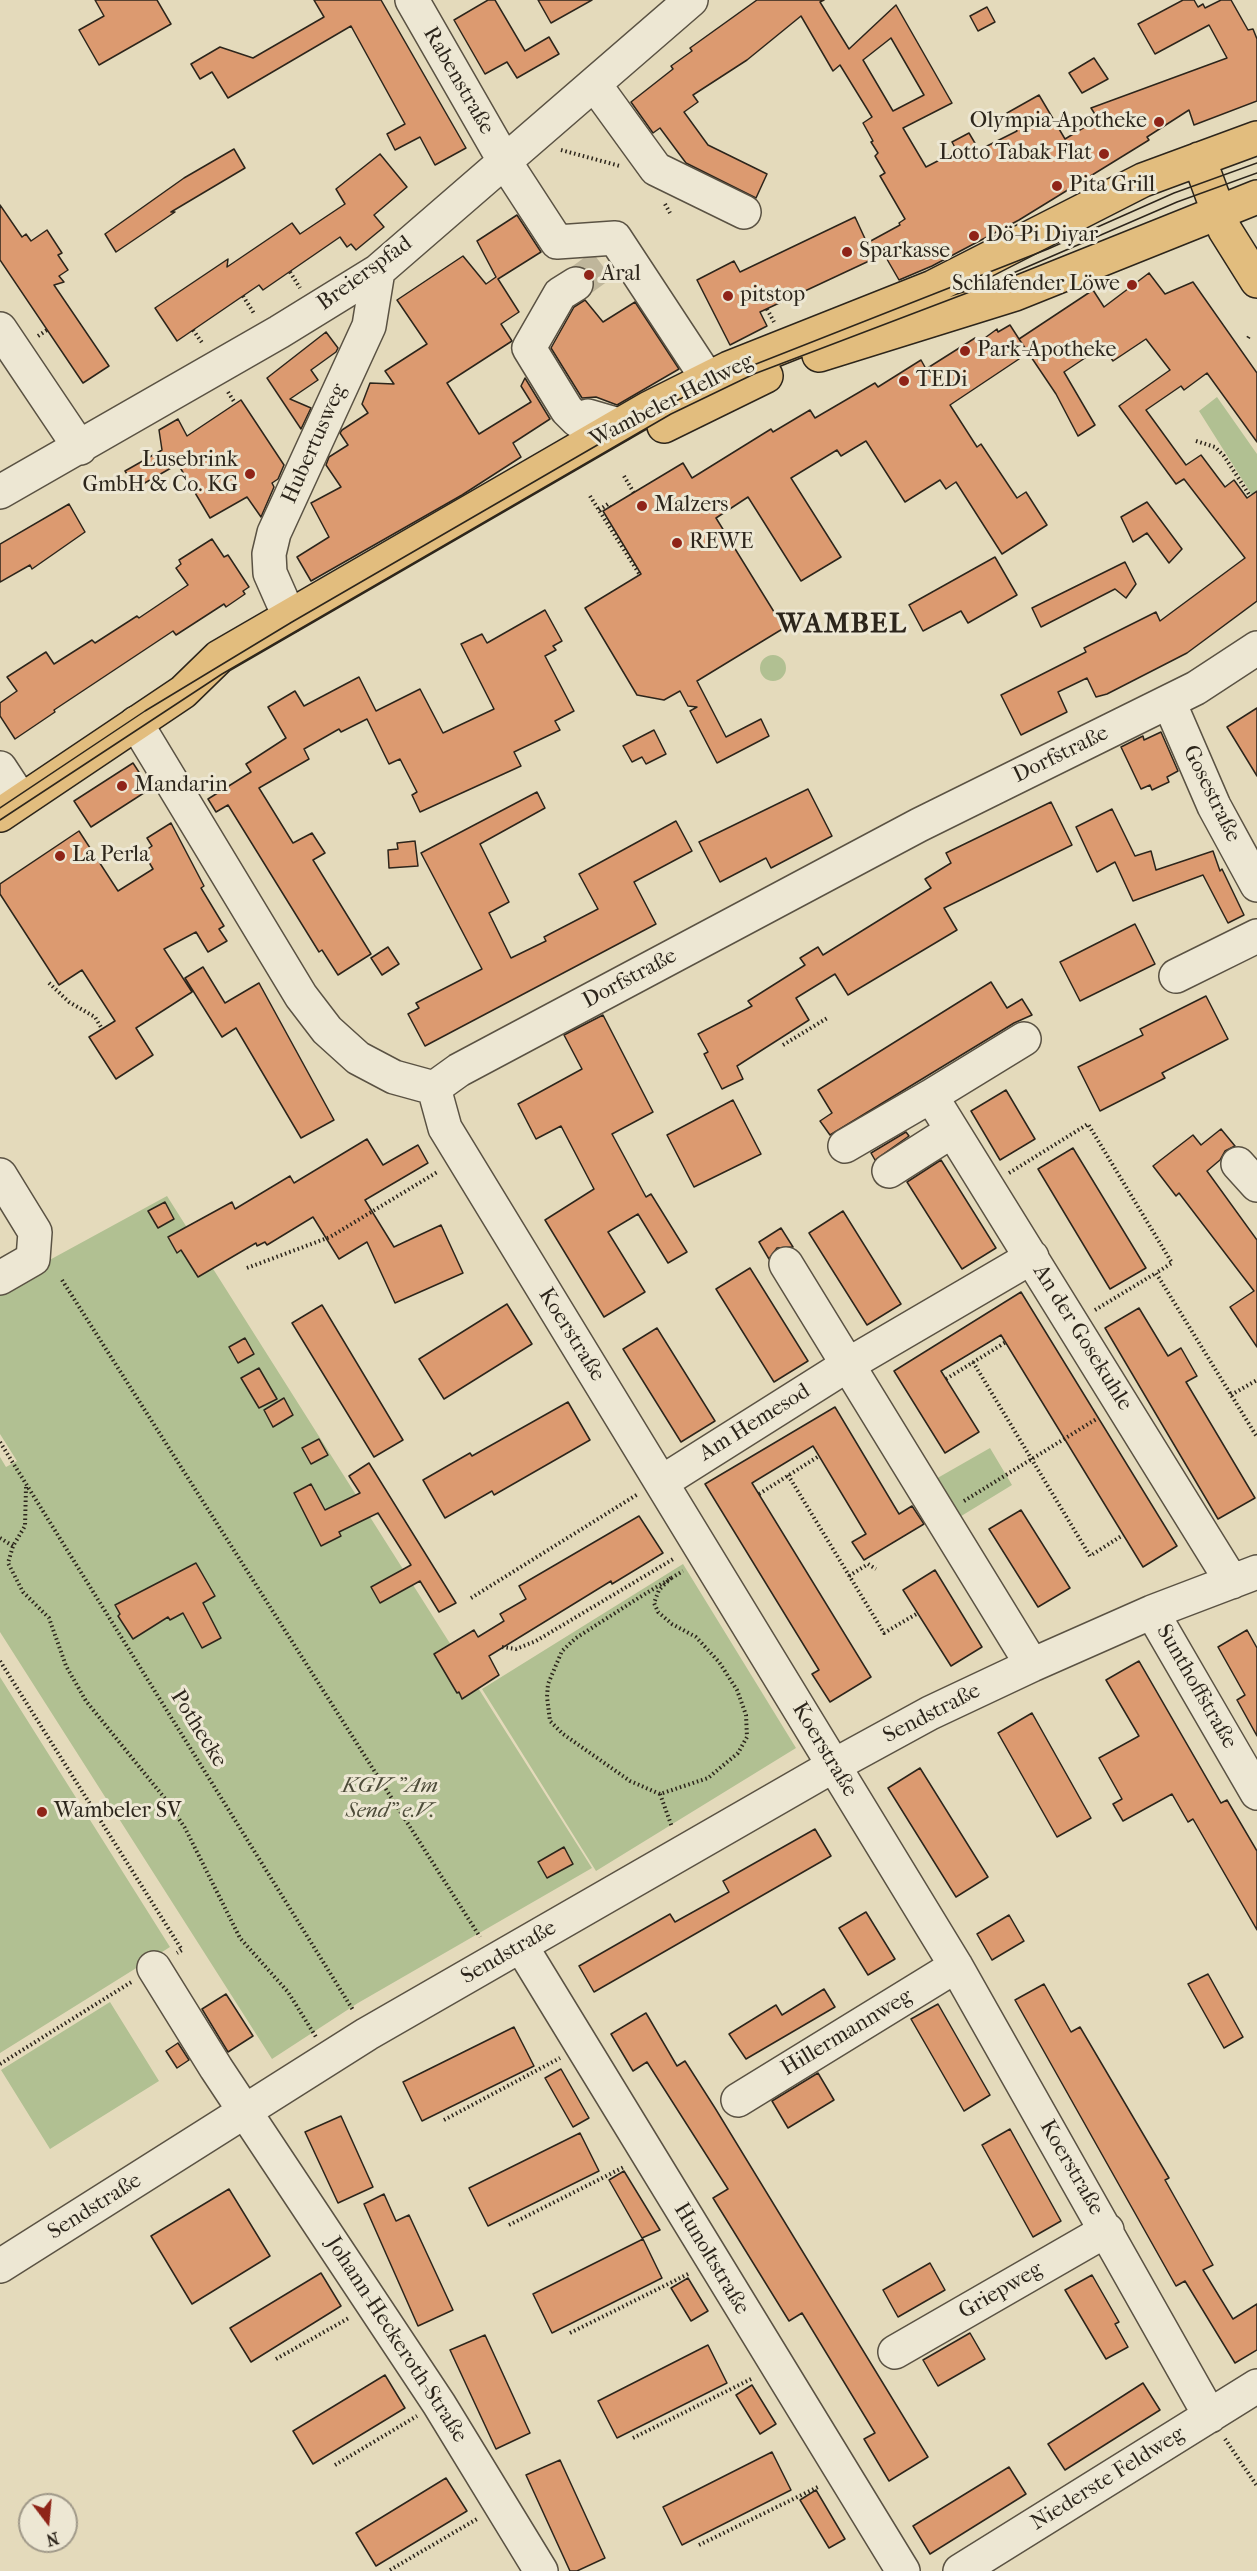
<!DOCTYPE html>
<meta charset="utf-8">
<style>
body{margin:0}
#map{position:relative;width:1257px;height:2571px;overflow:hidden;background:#e4dabb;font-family:"IM FELL French Canon",serif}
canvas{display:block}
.north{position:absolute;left:18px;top:2493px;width:60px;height:60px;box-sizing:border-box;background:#ede7d3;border:2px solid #a09989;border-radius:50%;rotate:164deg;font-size:16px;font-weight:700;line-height:24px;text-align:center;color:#2c251b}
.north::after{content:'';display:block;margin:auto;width:21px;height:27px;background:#8f2418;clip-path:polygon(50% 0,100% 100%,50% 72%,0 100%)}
</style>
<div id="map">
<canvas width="1257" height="2571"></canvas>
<div class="north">N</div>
</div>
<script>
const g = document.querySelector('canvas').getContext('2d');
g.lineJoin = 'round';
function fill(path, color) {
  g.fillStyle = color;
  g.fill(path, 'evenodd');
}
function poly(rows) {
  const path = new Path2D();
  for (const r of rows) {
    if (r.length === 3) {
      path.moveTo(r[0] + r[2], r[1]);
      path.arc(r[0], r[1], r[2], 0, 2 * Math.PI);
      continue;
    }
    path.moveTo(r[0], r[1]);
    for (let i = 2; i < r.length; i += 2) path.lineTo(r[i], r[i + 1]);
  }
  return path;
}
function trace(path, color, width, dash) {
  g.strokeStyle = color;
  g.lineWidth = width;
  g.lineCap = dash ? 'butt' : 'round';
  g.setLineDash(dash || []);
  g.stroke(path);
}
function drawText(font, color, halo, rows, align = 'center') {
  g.font = font + ' "IM FELL French Canon",serif';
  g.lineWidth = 6;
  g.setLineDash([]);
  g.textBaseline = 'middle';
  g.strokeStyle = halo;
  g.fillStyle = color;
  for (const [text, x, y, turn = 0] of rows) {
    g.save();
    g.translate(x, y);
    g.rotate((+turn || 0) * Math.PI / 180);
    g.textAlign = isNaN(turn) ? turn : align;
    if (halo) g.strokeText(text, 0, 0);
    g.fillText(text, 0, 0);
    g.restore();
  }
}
fill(poly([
 [1217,397,1257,454,1257,491,1252,495,1199,411],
 [773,668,13],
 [167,1196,592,1868,358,2003,272,2059,0,1632,0,1457,6,1467,17,1461,0,1434,0,1287],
 [990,1448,1012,1485,958,1518,934,1480],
 [683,1564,796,1748,596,1871,482,1689],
 [0,1677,170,1947,0,2053],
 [110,2002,159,2081,50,2149,1,2070]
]), '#b1c092');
const building = poly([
 [95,0,157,0,171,24,99,65,79,30,104,16,95,0],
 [314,0,381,0,466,148,435,165,420,137,395,150,387,134,405,124,351,26,228,98,212,72,200,79,191,64,220,47,253,58,324,17,314,0],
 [488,0,495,0,525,51,549,37,559,54,517,78,507,62,485,74,454,20,488,0],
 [538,0,592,0,551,23,538,0],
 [757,0,824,0,820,2,849,49,896,5,952,103,903,128,926,167,957,151,952,142,969,133,979,150,1017,131,1007,113,1039,95,1065,139,1098,119,1091,108,1227,58,1209,25,1155,54,1138,24,1183,0,1194,0,1198,7,1203,4,1205,8,1221,0,1231,0,1248,30,1253,29,1257,39,1257,101,1194,125,1189,110,1147,137,1149,140,1019,220,932,266,899,280,884,254,760,312,767,326,730,345,697,280,734,261,740,272,855,217,867,243,900,225,899,223,905,219,880,176,885,173,875,156,878,153,871,142,873,141,863,123,872,117,840,65,833,71,801,16,747,60,693,95,698,102,684,112,708,145,767,174,756,198,686,163,660,128,653,133,631,102,673,69,671,66,692,51,690,48,757,0],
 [891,38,924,95,893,111,863,60,891,38],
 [987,7,995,22,978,31,970,16,987,7],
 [1094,58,1108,79,1082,93,1069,73,1094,58],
 [234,149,245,168,171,212,175,212,116,252,105,234,184,178,234,149],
 [380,154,407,187,374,215,384,227,356,250,351,244,347,247,340,237,263,290,259,285,177,341,155,308,228,259,227,267,292,223,300,234,345,204,336,189,380,154],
 [0,205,22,237,26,234,31,241,47,230,62,253,58,255,68,270,59,276,64,282,54,285,109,366,83,383,0,260,0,205],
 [517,215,541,252,498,279,519,312,501,324,512,341,447,383,479,434,531,402,521,386,525,378,550,419,513,443,521,457,462,495,311,581,297,557,329,537,311,503,341,487,326,465,329,457,348,445,340,433,342,430,368,413,362,404,370,383,394,384,385,371,427,344,397,300,463,256,486,284,496,277,477,241,517,215],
 [1149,273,1165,294,1193,282,1257,373,1257,442,1207,373,1184,390,1181,386,1146,410,1186,465,1201,455,1225,487,1234,480,1247,498,1257,491,1257,601,1187,653,1107,694,1096,697,1087,678,1058,692,1067,712,1021,735,1001,695,1086,652,1084,648,1156,612,1160,621,1245,558,1184,479,1176,484,1119,406,1170,370,1146,339,1113,361,1103,346,1064,372,1095,425,1078,436,1056,394,1019,339,1093,290,1104,307,1149,273],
 [585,300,603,322,635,302,679,369,617,405,596,397,582,398,551,348,574,307,585,300],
 [1010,325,1028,353,950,405,977,447,981,444,1017,498,1026,492,1047,525,1002,554,956,482,946,489,940,480,905,502,866,441,841,456,837,450,791,478,841,557,801,581,748,497,716,518,784,628,697,681,726,737,761,719,769,736,717,763,690,711,697,707,688,706,680,691,664,700,637,695,585,608,641,574,603,511,683,463,692,478,771,429,773,432,810,410,815,418,875,383,878,387,921,360,926,369,975,338,978,343,997,329,998,332,1010,325],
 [326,332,338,348,336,352,311,370,318,380,290,399,311,408,301,429,267,378,326,332],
 [241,400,284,465,278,479,272,483,274,487,261,517,247,497,210,518,178,464,136,488,125,471,162,450,159,430,178,419,187,436,241,400],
 [1147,502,1182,549,1169,563,1147,533,1133,542,1121,517,1147,502],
 [69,504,85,532,32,569,30,565,0,582,0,544,69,504],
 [212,539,224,557,228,555,249,587,243,591,245,594,226,607,224,604,176,635,173,631,54,710,55,712,15,739,0,716,0,703,17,691,7,677,46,652,54,664,92,640,95,643,137,616,139,618,188,585,176,568,181,564,179,560,212,539],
 [995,557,1017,595,968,623,961,611,923,631,909,605,995,557],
 [1125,562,1136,584,1126,598,1115,589,1041,627,1032,608,1125,562],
 [545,610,562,641,553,646,556,650,545,656,574,711,555,721,560,730,514,752,521,766,420,812,412,795,417,792,400,759,389,764,367,719,341,732,339,729,304,749,309,759,259,788,293,843,312,833,325,853,313,860,371,954,338,975,322,950,319,952,228,805,216,812,208,799,251,772,246,764,286,738,268,707,295,691,304,706,359,677,376,711,420,689,443,733,494,709,461,644,482,634,487,643,545,610],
 [1257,708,1257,776,1227,727,1257,708],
 [654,730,666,754,646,764,642,757,632,762,623,746,654,730],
 [1161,732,1178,771,1167,777,1169,782,1152,790,1150,785,1141,789,1121,747,1143,736,1144,740,1161,732],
 [133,763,150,789,91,827,74,801,133,763],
 [808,789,832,836,771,868,766,858,720,882,699,842,808,789],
 [537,792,545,808,480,844,509,902,489,913,511,958,546,941,544,937,598,909,579,874,676,821,692,851,634,882,656,924,425,1046,408,1014,419,1008,416,1003,482,969,421,853,537,792],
 [1051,802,1072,845,944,908,957,930,848,995,835,974,796,998,809,1020,737,1066,743,1079,722,1089,704,1054,708,1052,698,1034,752,1006,748,1001,805,965,800,958,818,947,823,955,931,888,925,879,951,863,946,853,1051,802],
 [1112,809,1135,856,1151,851,1156,870,1213,851,1220,871,1222,869,1244,915,1228,923,1203,875,1133,901,1115,862,1097,872,1076,827,1112,809],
 [171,823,204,886,201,888,224,926,219,929,227,941,208,952,196,932,164,949,192,992,136,1028,153,1055,116,1079,89,1037,115,1021,82,970,59,985,0,894,0,884,79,831,118,891,153,869,143,852,152,846,147,838,171,823],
 [415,841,418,866,389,868,388,850,398,849,397,843,415,841],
 [1135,924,1155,964,1080,1001,1060,962,1135,924],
 [388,947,399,964,382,975,371,958,388,947],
 [203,967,225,1003,259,983,334,1120,301,1138,236,1028,222,1037,185,978,203,967],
 [991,982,1007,1008,1022,999,1032,1015,1014,1023,830,1135,820,1121,832,1113,818,1090,991,982],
 [1206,996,1228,1039,1162,1073,1165,1078,1100,1111,1078,1067,1143,1035,1140,1029,1206,996],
 [603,1015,653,1112,612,1134,646,1197,651,1194,687,1252,668,1263,638,1214,608,1232,645,1292,604,1317,545,1220,594,1189,561,1126,536,1139,518,1104,582,1069,564,1035,603,1015],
 [1006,1090,1035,1139,1000,1160,971,1111,1006,1090],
 [733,1100,761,1154,694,1187,667,1135,733,1100],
 [1221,1129,1235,1146,1225,1151,1220,1160,1207,1171,1257,1240,1257,1347,1230,1307,1254,1291,1179,1193,1176,1196,1153,1166,1193,1135,1201,1145,1221,1129],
 [906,1132,909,1136,875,1160,871,1153,906,1132],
 [367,1139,383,1165,418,1145,428,1163,365,1200,394,1247,441,1225,463,1273,395,1303,367,1242,339,1259,313,1217,267,1245,265,1242,257,1246,256,1243,198,1277,181,1250,177,1253,168,1237,232,1202,235,1209,290,1176,294,1183,367,1139],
 [1073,1148,1146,1268,1110,1289,1038,1169,1073,1148],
 [941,1160,996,1248,962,1269,907,1182,941,1160],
 [165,1202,174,1219,158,1228,148,1211,165,1202],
 [843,1211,901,1304,867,1325,809,1233,843,1211],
 [781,1228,793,1247,777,1248,769,1259,759,1242,781,1228],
 [750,1268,808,1361,774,1382,716,1289,750,1268],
 [1021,1292,1177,1546,1143,1567,1001,1335,941,1371,979,1432,945,1453,894,1371,1021,1292],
 [507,1304,532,1344,444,1399,419,1359,507,1304],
 [322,1305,403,1440,374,1457,292,1323,322,1305],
 [1139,1308,1168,1356,1181,1348,1197,1376,1186,1382,1255,1498,1218,1519,1105,1328,1139,1308],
 [657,1328,715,1421,681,1442,623,1349,657,1328],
 [245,1338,254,1354,238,1363,229,1347,245,1338],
 [259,1368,277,1399,259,1408,241,1378,259,1368],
 [284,1398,293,1415,273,1427,264,1410,284,1398],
 [568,1402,590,1440,494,1495,492,1491,445,1518,423,1480,470,1453,472,1456,568,1402],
 [835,1407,899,1514,912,1506,924,1524,864,1560,852,1542,866,1534,813,1446,752,1483,871,1677,830,1702,812,1674,819,1670,705,1484,835,1407],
 [319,1439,328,1455,311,1464,302,1448,319,1439],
 [369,1463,456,1603,439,1612,420,1581,380,1603,371,1587,411,1565,378,1513,339,1532,341,1536,321,1546,294,1493,311,1484,325,1510,360,1493,349,1476,369,1463],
 [1021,1510,1070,1588,1038,1607,989,1529,1021,1510],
 [639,1516,663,1553,612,1584,611,1581,489,1656,499,1675,462,1699,459,1692,457,1693,434,1654,474,1630,478,1637,504,1621,500,1614,526,1599,519,1586,639,1516],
 [196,1563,215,1596,203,1603,221,1638,202,1648,183,1613,170,1620,168,1617,133,1639,118,1616,120,1614,115,1605,196,1563],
 [935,1570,982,1647,951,1666,903,1590,935,1570],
 [1247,1630,1257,1648,1257,1736,1237,1700,1245,1695,1218,1647,1247,1630],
 [1139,1661,1221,1803,1227,1800,1257,1851,1257,1930,1193,1819,1188,1822,1172,1794,1123,1821,1113,1804,1122,1799,1099,1758,1139,1736,1106,1680,1139,1661],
 [1032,1713,1091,1818,1057,1837,998,1733,1032,1713],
 [920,1768,988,1877,956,1897,888,1788,920,1768],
 [815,1829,831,1856,594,1992,579,1966,670,1914,675,1922,729,1892,723,1881,815,1829],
 [564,1847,573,1864,547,1878,538,1862,564,1847],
 [866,1912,895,1959,868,1975,839,1928,866,1912],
 [1009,1915,1024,1941,992,1960,977,1934,1009,1915],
 [1208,1974,1243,2037,1224,2048,1188,1984,1208,1974],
 [1044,1984,1071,2032,1080,2027,1169,2178,1165,2180,1213,2265,1203,2270,1233,2319,1257,2304,1257,2350,1235,2363,1185,2281,1176,2286,1015,2000,1044,1984],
 [824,1989,835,2007,746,2059,729,2034,776,2005,782,2015,824,1989],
 [226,1994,253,2036,228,2052,202,2009,226,1994],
 [938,2004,990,2095,964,2111,911,2019,938,2004],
 [646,2013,677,2066,685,2061,715,2108,928,2457,889,2481,864,2439,875,2433,802,2313,789,2321,713,2198,728,2189,647,2062,633,2071,611,2034,646,2013],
 [514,2027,534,2066,422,2121,403,2082,514,2027],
 [178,2043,189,2060,177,2068,166,2051,178,2043],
 [561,2069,589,2118,573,2127,545,2078,561,2069],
 [818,2073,834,2100,788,2128,772,2101,818,2073],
 [341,2116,373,2187,338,2203,305,2132,341,2116],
 [1010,2129,1061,2221,1033,2237,982,2145,1010,2129],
 [580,2133,599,2171,488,2226,469,2188,580,2133],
 [624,2171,660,2230,642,2238,609,2180,624,2171],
 [229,2189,270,2256,192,2304,151,2236,229,2189],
 [384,2194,396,2221,409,2215,453,2310,418,2326,364,2204,384,2194],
 [643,2239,662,2278,552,2333,533,2294,643,2239],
 [930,2263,945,2290,898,2317,883,2290,930,2263],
 [321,2273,341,2306,251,2362,230,2328,321,2273],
 [1092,2275,1119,2322,1115,2324,1128,2347,1106,2359,1065,2290,1092,2275],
 [688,2278,708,2311,691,2321,671,2288,688,2278],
 [970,2333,985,2359,938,2386,923,2360,970,2333],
 [485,2335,530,2433,496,2449,450,2350,485,2335],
 [708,2345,727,2383,617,2438,598,2401,708,2345],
 [385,2375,405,2408,313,2464,293,2431,385,2375],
 [1143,2383,1160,2410,1065,2470,1048,2444,1143,2383],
 [752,2385,776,2424,760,2434,736,2395,752,2385],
 [772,2452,791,2490,682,2545,663,2507,772,2452],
 [560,2460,605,2558,577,2571,570,2571,526,2475,560,2460],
 [1009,2467,1026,2494,930,2554,913,2526,1009,2467],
 [446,2478,467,2511,376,2566,356,2533,446,2478],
 [816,2490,845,2539,829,2548,800,2500,816,2490]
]);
fill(building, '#dc9a70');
trace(building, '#2c251b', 1.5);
trace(poly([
 [576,284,602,265]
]), '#bfb69b', 33, [33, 16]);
const minor = poly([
 [412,0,505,162,557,242,615,238,707,378],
 [595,85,656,169,744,212],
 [576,284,560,294,529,348,567,410,577,420,588,416,619,425],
 [0,329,80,448],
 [0,492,279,332,378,271,691,0],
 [289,616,270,573,269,554,274,533,369,326,378,271],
 [1169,702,1214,806,1257,885],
 [136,723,301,996,327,1030,358,1058,394,1077,434,1088],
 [0,768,21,800],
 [1176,976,1257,936],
 [1024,1039,931,1096,1232,1582],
 [434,1088,445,1128,956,1966,1210,2416],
 [434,1088,459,1070,919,825,1196,688,1257,648],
 [845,1146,931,1096],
 [1238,1164,1257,1185],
 [889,1171,952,1131],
 [0,1175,35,1232,33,1259,0,1278],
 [786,1264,1032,1665],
 [662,1482,849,1364,1032,1257],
 [1152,1612,1257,1793],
 [521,1946,903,2571],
 [154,1968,216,2068,439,2404,541,2571],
 [738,2100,956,1966],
 [0,2266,367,2034,833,1766,930,1713,1032,1665,1152,1612,1257,1572],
 [895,2352,1107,2230],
 [960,2571,1257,2386]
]);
const major = poly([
 [1199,159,1225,230,1257,281],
 [819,355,1015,294,1257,197],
 [664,426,766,376],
 [0,815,183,692,219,657,649,408,729,368,933,287,1143,180,1257,138]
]);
trace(minor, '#5a5243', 36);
trace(major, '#2c251b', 36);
trace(poly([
 [561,150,620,166],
 [665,204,670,213],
 [290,272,300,288],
 [243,296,255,315],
 [767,309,774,322],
 [193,330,203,344],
 [38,336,47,330],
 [1248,338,1250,335],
 [228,392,235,403],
 [1196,441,1215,447,1224,456,1250,496],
 [624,476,634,493],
 [590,496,640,575],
 [599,510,608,504,610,507],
 [49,983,69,1002,95,1017,102,1029],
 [783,1045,829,1017],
 [1009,1173,1088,1124,1172,1263,1156,1273,1257,1437],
 [247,1268,330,1237,439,1171],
 [62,1280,480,1937],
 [1095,1310,1156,1273],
 [973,1362,1090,1556,1123,1535],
 [946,1379,1006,1342],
 [1231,1395,1257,1380],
 [0,1442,353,2010],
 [788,1475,884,1633,918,1613],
 [26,1487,25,1526,13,1546,8,1563,23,1592,49,1618,66,1666,86,1701,167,1801,185,1828,240,1938,288,1992,316,2037],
 [759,1494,819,1456],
 [964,1501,1098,1418],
 [0,1538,13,1546],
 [849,1576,868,1564,876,1569],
 [671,1578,659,1590,654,1603,658,1612,672,1624,696,1637,719,1662,737,1690,746,1715,747,1737,738,1753,708,1778,660,1794,630,1781,563,1734,550,1721,547,1697,548,1684,562,1651,576,1638,640,1597,683,1571],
 [471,1598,638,1494],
 [502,1647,516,1649,536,1641,675,1558],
 [0,1661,182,1950,177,1953],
 [660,1794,672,1827],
 [0,2064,133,1981],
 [444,2120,560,2058],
 [509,2225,624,2167],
 [570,2333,690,2273],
 [276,2359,349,2318],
 [633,2438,753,2378],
 [1225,2439,1257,2486],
 [335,2465,417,2416],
 [699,2545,820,2486],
 [390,2570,477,2519]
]), '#2c251b', 4, [1.5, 3]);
trace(minor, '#ede7d3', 33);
trace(major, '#e2bd7e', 33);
trace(poly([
 [751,366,1048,249,1174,193,1257,163],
 [0,808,145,711,292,622,663,407,718,381],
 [0,820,222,674,671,414,754,374,967,293,1177,202,1257,173]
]), '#2c251b', 1.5);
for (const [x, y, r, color] of [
 [1159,122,6,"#8f2418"],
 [1104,154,6,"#8f2418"],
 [1057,186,6,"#8f2418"],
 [974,236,6,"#8f2418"],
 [847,252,6,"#8f2418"],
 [589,275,6,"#8f2418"],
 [1132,285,6,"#8f2418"],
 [728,296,6,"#8f2418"],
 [965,351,6,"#8f2418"],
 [904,381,6,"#8f2418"],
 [250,474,6,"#8f2418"],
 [642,506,6,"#8f2418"],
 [677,543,6,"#8f2418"],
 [122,786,6,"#8f2418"],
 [60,856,6,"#8f2418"],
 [42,1812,6,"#8f2418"]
]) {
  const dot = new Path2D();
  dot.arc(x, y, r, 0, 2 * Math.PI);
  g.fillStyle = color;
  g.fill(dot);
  trace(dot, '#ede7d3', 2);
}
drawText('22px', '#2c251b', '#ede7d3', [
 ["Rabenstraße",458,81,60],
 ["Breierspfad",365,274,-36],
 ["Wambeler Hellweg",672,401,-27],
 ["Hubertusweg",315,444,-66],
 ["Dorfstraße",1061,755,-26],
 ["Gosestraße",1211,794,64],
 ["Dorfstraße",630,979,-28],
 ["Koerstraße",571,1335,58],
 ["An der Gosekuhle",1082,1338,58],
 ["Am Hemesod",755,1423,-32],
 ["Sunthoffstraße",1196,1687,60],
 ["Sendstraße",932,1714,-27],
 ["Pothecke",198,1729,58],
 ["Koerstraße",824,1750,59],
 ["Sendstraße",509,1953,-30],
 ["Hillermannweg",847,2033,-31],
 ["Koerstraße",1071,2168,60],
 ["Sendstraße",95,2207,-32],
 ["Hunoltstraße",711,2259,59],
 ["Griepweg",1001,2291,-30],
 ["Johann-Heckeroth-Straße",396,2340,57],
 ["Niederste Feldweg",1108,2479,-32]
]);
drawText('22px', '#2c251b', '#ede7d3', [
 ["Olympia-Apotheke",1147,122,"right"],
 ["Lotto Tabak Flat",1092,154,"right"],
 ["Pita Grill",1069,186],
 ["Dö-Pi Diyar",986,236],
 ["Sparkasse",859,252],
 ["Aral",601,275],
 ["Schlafender Löwe",1120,285,"right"],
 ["pitstop",740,296],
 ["Park-Apotheke",977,351],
 ["TEDi",916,381],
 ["Lusebrink",238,461,"right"],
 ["GmbH & Co. KG",238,486,"right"],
 ["Malzers",654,506],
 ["REWE",689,543],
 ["Mandarin",134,786],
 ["La Perla",72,856],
 ["Wambeler SV",54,1812]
], 'left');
drawText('italic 22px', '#4d4c39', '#ede7d3', [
 ["KGV \"Am",390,1787],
 ["Send\" e.V.",390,1812]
]);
g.letterSpacing = '1.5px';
drawText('bold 28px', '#2c251b', '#ede7d3', [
 ["WAMBEL",842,625]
]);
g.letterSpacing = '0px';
</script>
